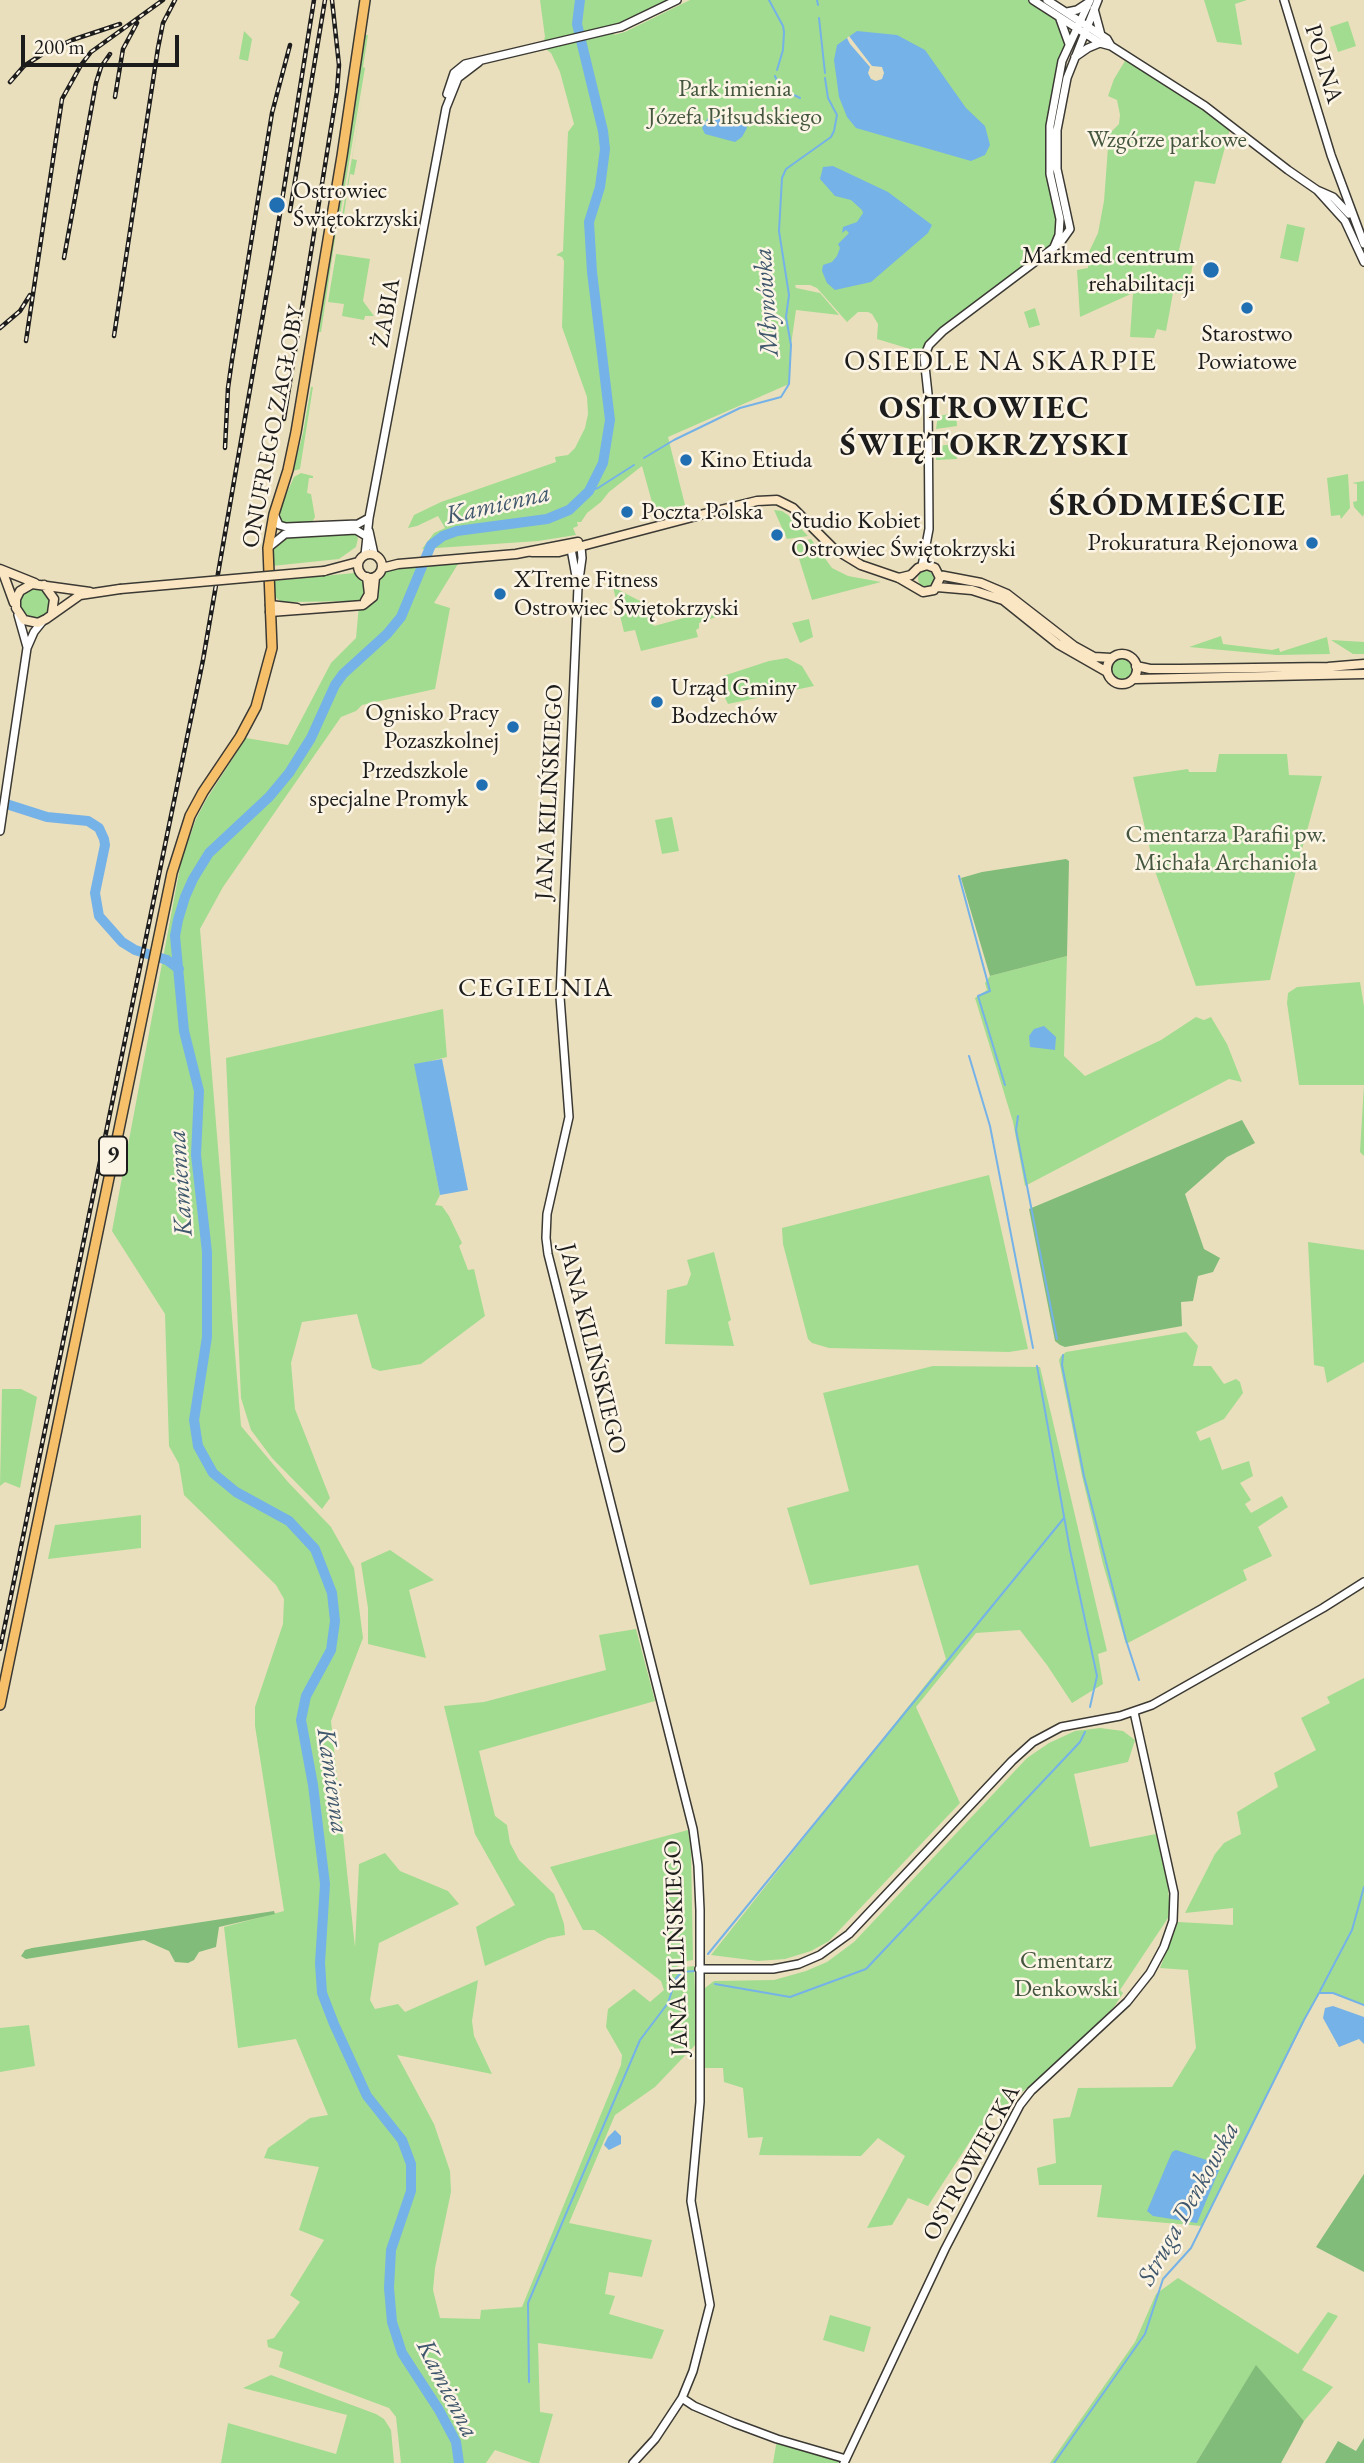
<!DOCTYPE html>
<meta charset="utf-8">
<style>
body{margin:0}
#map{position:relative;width:1364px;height:2463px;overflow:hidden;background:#eadfbc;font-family:"EB Garamond",serif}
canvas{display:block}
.scale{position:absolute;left:21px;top:35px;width:158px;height:32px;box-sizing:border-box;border:4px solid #1c1c1c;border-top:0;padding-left:9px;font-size:21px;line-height:24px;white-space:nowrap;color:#1c1c1c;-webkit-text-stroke:5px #fcf5e5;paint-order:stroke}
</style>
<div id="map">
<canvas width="1364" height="2463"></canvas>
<div class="scale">200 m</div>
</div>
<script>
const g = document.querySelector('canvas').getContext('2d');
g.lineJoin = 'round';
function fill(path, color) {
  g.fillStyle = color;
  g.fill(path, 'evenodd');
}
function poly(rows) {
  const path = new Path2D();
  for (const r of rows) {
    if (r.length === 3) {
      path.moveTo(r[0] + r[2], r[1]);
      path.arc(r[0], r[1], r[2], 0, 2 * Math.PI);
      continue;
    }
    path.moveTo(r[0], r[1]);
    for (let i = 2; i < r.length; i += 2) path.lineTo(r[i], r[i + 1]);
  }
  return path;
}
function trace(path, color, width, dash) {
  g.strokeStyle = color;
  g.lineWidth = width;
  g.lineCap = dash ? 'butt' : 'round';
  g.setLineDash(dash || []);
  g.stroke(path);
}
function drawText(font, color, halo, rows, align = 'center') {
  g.font = font + ' "EB Garamond",serif';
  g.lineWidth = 5;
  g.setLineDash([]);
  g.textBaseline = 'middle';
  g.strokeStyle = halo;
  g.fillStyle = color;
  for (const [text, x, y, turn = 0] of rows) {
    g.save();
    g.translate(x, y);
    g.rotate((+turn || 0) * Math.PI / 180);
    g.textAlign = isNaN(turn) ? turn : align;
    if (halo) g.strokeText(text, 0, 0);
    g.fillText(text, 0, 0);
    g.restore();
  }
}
fill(poly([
 [540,0,677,0,621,27,615,24,569,38,616,28,614,35,625,32,690,0,1033,0,1060,19,1069,44,1062,61,1049,144,1060,219,1054,247,943,331,924,357,910,349,877,339,878,324,872,314,868,312,858,312,847,322,817,288,810,285,795,285,796,288,820,293,839,315,796,310,791,345,789,384,668,437,685,505,655,513,642,466,609,492,601,502,587,513,581,522,577,522,578,526,573,528,576,535,538,541,422,549,434,533,445,528,438,516,417,526,408,528,414,515,441,502,556,462,555,457,568,455,575,448,585,428,588,414,587,397,562,327,564,261,562,257,556,255,563,251,568,132,574,124,560,72,551,53,542,46,545,37],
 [1204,0,1247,0,1235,4,1242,45,1217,42],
 [1348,21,1356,46,1338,52,1330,27],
 [244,31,252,39,248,61,239,59],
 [365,35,368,35,363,67,365,68,338,227,335,224],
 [1128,56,1231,125,1215,184,1195,181,1179,250,1195,254,1187,294,1173,293,1166,331,1157,329,1154,338,1130,337,1133,293,1080,317,1077,270,1088,268,1088,254,1098,233,1104,201,1109,134,1119,124,1120,115,1117,100,1108,96,1114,79],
 [366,77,352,159,357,160,354,175,350,174,342,228,340,227],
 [1287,224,1305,228,1298,262,1280,258],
 [336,232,321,332,319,332,333,233],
 [336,254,370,259,363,301,374,316,365,316,364,320,342,316,344,304,328,302],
 [1035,308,1040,325,1029,328,1024,312],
 [311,387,313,387,300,469,293,471,303,433],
 [956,413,957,426,936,429,938,416],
 [956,444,957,459,936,460,936,446],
 [301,473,313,476,313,478,309,478,307,493,311,494,315,517,312,522,284,527,274,514,280,516,281,506,294,477],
 [1348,474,1350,508,1341,519,1340,515,1331,516,1327,478],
 [1364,481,1364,513,1363,517,1354,507,1353,502,1357,501,1357,484,1352,483],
 [774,510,782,511,788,515,808,536,787,539],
 [353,532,358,538,356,547,339,559,272,566,273,547,287,536],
 [811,539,832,568,848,576,881,582,812,600,794,543],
 [461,559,434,603,450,608,435,689,362,705,356,711,341,717,223,887,200,929,241,1426,288,1482,331,1527,354,1568,363,1638,331,1721,355,1947,359,1864,385,1853,400,1871,448,1891,459,1904,379,1943,370,2000,375,2009,398,2004,405,2012,478,1980,472,2021,474,2036,492,2074,397,2055,434,2124,450,2171,451,2192,435,2268,433,2290,440,2318,480,2319,481,2310,522,2307,621,2065,622,2055,606,2027,608,2009,634,1989,650,2002,664,1990,661,1981,604,1937,594,1930,583,1930,550,1867,688,1830,691,1852,693,1960,682,1962,676,1968,694,1966,697,2043,655,2087,615,2115,569,2223,652,2240,642,2277,609,2272,605,2294,615,2296,609,2314,664,2330,652,2359,538,2343,540,2412,553,2414,539,2463,532,2463,495,2450,486,2463,401,2463,396,2417,389,2408,279,2367,283,2352,268,2347,267,2340,274,2338,300,2302,290,2295,324,2240,299,2230,319,2167,264,2158,268,2148,310,2118,328,2115,296,2039,238,2048,224,1927,284,1911,255,1726,255,1707,283,1624,284,1599,276,1585,184,1495,179,1464,169,1446,165,1314,112,1231,181,862,196,819,206,800,246,738,288,745,331,663,356,638,359,605,382,568],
 [926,579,8],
 [354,573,364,580,366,594,359,601,283,602,277,599,274,593,273,581],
 [613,587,640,601,646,602,654,626,717,609,719,616,699,623,699,628,696,630,698,637,641,651,635,630,624,632],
 [35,603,15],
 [809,619,813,637,800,643,792,623],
 [1221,636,1223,644,1272,650,1279,648,1280,652,1327,637,1330,654,1277,655,1189,647],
 [1331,640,1364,642,1364,654,1353,654],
 [787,658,802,666,814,686,728,704,725,698,730,694,723,676,769,661],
 [1122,669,10],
 [1219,754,1287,754,1289,775,1322,776,1293,882,1270,980,1196,986,1155,871,1133,777,1188,769,1189,772,1216,772],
 [672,817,679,851,662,854,655,820],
 [1067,956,1064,1056,1085,1076,1161,1040,1196,1017,1204,1020,1211,1017,1227,1044,1242,1082,1229,1079,1025,1186,1013,1122,975,998,987,990,985,983,990,976],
 [1360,982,1364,1006,1364,1156,1360,1152,1364,1085,1299,1085,1287,1003,1288,993,1297,987],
 [443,1009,447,1057,415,1065,440,1195,435,1205,442,1206,449,1216,462,1243,459,1246,468,1270,474,1269,485,1316,421,1364,380,1371,372,1368,357,1314,302,1322,291,1363,295,1409,330,1498,322,1509,272,1458,251,1430,241,1398,226,1058],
 [989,1175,1028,1349,1009,1352,829,1348,812,1343,808,1339,783,1244,782,1228],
 [1308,1242,1364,1250,1364,1362,1327,1383,1324,1367,1314,1365],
 [714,1252,731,1320,728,1322,734,1346,665,1344,667,1290,687,1285,691,1274,687,1260],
 [1186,1332,1198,1346,1193,1366,1211,1366,1224,1384,1236,1379,1240,1382,1243,1393,1224,1419,1196,1432,1200,1441,1210,1437,1222,1470,1249,1461,1253,1476,1240,1483,1251,1500,1245,1504,1251,1513,1282,1496,1288,1507,1258,1527,1272,1556,1243,1570,1247,1580,1126,1644,1103,1564,1082,1476,1059,1360,1061,1356,1066,1352],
 [933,1366,1040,1367,1107,1651,1098,1654,1103,1684,1072,1703,1047,1665,1020,1630,976,1633,916,1707,960,1803,829,1941,811,1951,785,1959,758,1961,711,1955,946,1659,918,1565,810,1585,787,1508,849,1491,823,1393],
 [2,1389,21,1389,37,1397,20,1488,5,1482,0,1486],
 [141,1515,141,1548,48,1559,55,1525],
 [390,1550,434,1580,409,1590,426,1658,368,1644,368,1608,361,1563],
 [636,1629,655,1701,479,1751,495,1816,507,1825,510,1843,519,1860,554,1894,564,1924,565,1935,548,1938,485,1966,476,1927,515,1905,475,1834,444,1706,484,1702,606,1670,599,1635],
 [1364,1678,1364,2005,1333,1993,1319,1993,1304,2020,1202,2226,1097,2217,1102,2185,1039,2185,1037,2168,1056,2163,1053,2119,1070,2117,1078,2088,1172,2087,1196,2048,1188,1970,1160,1968,1178,1922,1233,1925,1233,1908,1185,1913,1215,1854,1224,1843,1241,1834,1237,1812,1278,1787,1274,1773,1316,1750,1301,1718,1330,1703,1327,1697],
 [1100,1728,1123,1731,1135,1740,1128,1762,1074,1774,1090,1847,1156,1834,1168,1887,1170,1915,1120,1990,1123,1993,1114,2007,1051,2068,978,2129,928,2206,908,2198,892,2225,867,2228,905,2156,878,2138,861,2156,759,2155,763,2137,748,2138,743,2088,724,2082,723,2068,705,2068,705,1988,714,1981,774,1980,806,1971,827,1962,854,1942,1027,1758,1049,1743,1075,1731],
 [29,2025,35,2066,0,2072,0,2028],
 [1178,2278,1298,2354,1328,2312,1338,2316,1302,2370,1333,2387,1304,2421,1256,2366,1196,2463,1050,2463,1135,2342,1156,2294],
 [830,2315,871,2327,864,2352,823,2340],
 [271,2375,376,2414,384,2419,391,2430,394,2463,221,2463,228,2423,336,2454,347,2415,243,2388],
 [777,2439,846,2459,844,2463,773,2463]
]), '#a2dc90');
fill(poly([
 [1066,859,1069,861,1067,956,990,976,961,878,982,872],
 [1242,1120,1255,1143,1227,1157,1185,1194,1204,1249,1220,1258,1213,1272,1198,1276,1193,1301,1181,1302,1182,1326,1065,1347,1060,1345,1055,1341,1029,1209],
 [274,1911,275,1914,219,1927,216,1947,199,1952,194,1960,188,1963,175,1962,169,1951,144,1940,26,1959,21,1956,25,1950,32,1948],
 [1364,2174,1364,2272,1316,2247],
 [1256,2365,1304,2421,1281,2463,1196,2463],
 [1364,2438,1364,2463,1325,2463,1338,2441,1356,2451]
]), '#81bc7a');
fill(poly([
 [857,31,897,35,925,50,966,108,985,126,990,145,985,155,971,161,856,128,847,117,839,97,834,60,837,45],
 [710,114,745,123,747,128,742,137,735,142,705,134,702,128],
 [833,166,888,192,932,225,928,233,871,282,835,290,827,283,822,271,823,265,832,262,837,256,840,248,838,244,849,233,846,230,842,233,843,227,857,222,863,213,862,210,851,200,835,196,820,179,823,167],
 [1044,1026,1056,1037,1055,1050,1030,1047,1029,1036,1034,1029],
 [442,1059,468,1190,440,1195,414,1064],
 [1333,2006,1364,2017,1364,2044,1359,2039,1339,2047,1323,2018,1325,2008],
 [615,2130,621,2136,621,2144,609,2150,604,2145,608,2137],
 [1176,2150,1219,2164,1220,2168,1197,2223,1153,2216,1147,2211,1172,2152]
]), '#75b2e7');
fill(poly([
 [849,36,872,66,882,67,884,73,882,79,876,81,871,79,868,73,870,67,850,44,847,38]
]), '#eadfbc');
trace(poly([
 [769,0,783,26,784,32,783,50,777,70],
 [817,0,818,5],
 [819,18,825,73],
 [775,76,780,88,800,98],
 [644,458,674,440,740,408,781,397,789,384,791,345,786,317,789,295,779,231,782,178,786,169,831,137,834,131,837,115,828,98,825,78],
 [589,491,598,488,634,465],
 [959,876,990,991,978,996,1005,1085],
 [969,1056,990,1126,1033,1348],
 [1018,1116,1016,1130,1057,1339],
 [1063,1355,1062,1365,1084,1476,1126,1640,1139,1680],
 [1037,1366,1070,1550,1097,1676,1090,1707],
 [708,1954,1064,1518],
 [677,1977,682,1972,695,1971],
 [715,1984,790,1997,866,1969,1080,1742,1085,1732],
 [1320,1991,1352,1930,1364,1887],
 [529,2382,528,2303,640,2040,668,2003,676,1978,681,1978],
 [1054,2463,1145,2334,1163,2279,1191,2248,1304,2020,1319,1993,1333,1993,1364,2005]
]), '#75b2e7', 2);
trace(poly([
 [0,802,47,817,88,821,99,828,104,839,105,845,95,893,99,916,122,942,135,950,167,960,179,969],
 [459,2463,456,2442,439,2410,402,2353,392,2322,389,2288,391,2250,411,2191,411,2164,402,2140,367,2096,334,2024,322,1993,320,1963,325,1884,313,1785,301,1720,306,1696,331,1650,335,1621,332,1593,315,1549,289,1521,236,1492,213,1473,198,1446,194,1420,207,1337,207,1252,196,1155,199,1091,184,1031,175,936,178,920,185,897,193,879,209,853,269,797,289,773,311,738,335,685,343,674,387,634,401,617,431,545,443,536,457,531,547,519,569,510,589,491,603,463,610,420,592,272,589,222,600,187,605,149,603,131,577,24,580,0]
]), '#75b2e7', 10);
const tertiary = poly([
 [1033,0,1100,43,1111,46,1205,106,1288,170,1317,190,1345,221,1364,262],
 [1047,0,1107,39,1111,46],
 [1284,0,1331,155,1364,244],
 [1094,9,1101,35],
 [1067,12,1077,10,1089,2],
 [1060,19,1069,44],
 [1075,57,1088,48,1100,43],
 [447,94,454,73,465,64,621,27,677,0],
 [1317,190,1333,197,1349,214],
 [1054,247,1059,235,1060,219,1050,174,1050,126,1062,61,1090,0],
 [274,514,279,525,286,527,358,524,369,518],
 [369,531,374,554],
 [269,547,285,534,356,530,366,536],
 [365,555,369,518,446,108,458,78,479,62],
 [922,566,929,529,928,394,924,357,929,345,943,331,1060,243,1070,229,1057,169,1057,130,1067,78,1098,0],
 [578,587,571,549,575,543,581,547,582,558,578,587,560,997,569,1117,547,1214,546,1238,548,1254,693,1829,698,1866,700,1910,700,2102,691,2201,710,2305,693,2371,682,2398,655,2439,633,2463],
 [18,615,27,647],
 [0,831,27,648,34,632,42,622],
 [699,1969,773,1969,799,1964,820,1955,849,1934,1012,1761,1033,1742,1061,1727,1120,1716,1152,1705,1323,1608,1364,1582],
 [682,2398,694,2406,734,2423,777,2439,846,2459],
 [844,2463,945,2249,1020,2105,1031,2091,1127,2002,1150,1973,1164,1947,1173,1921,1174,1893,1134,1712]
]);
const secondary = poly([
 [532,552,559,552,700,515,757,501,777,500,793,508,833,548,861,565,899,578,923,592,934,590,940,578,935,568,927,565,918,568,911,575,899,578],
 [370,566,12],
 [382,568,398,564,516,554,578,542],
 [0,569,35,583],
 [2,570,14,603],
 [324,571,358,562],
 [939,575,981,583,1007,594,1074,646,1094,657,1111,658],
 [44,585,54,599,52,613],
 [937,587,972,590,1003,600,1058,644,1107,672],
 [90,592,32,584,20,591,16,599,16,608,24,620,38,623,46,619,80,595,120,589],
 [365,601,369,594,367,577],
 [270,605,297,608],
 [270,612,363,605,373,597,375,577],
 [1122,669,15],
 [1136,666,1150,669,1180,669,1328,667,1364,664],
 [1135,679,1364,674]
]);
const primary = poly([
 [0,1705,172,873,190,816,203,792,240,737,256,707,272,648,268,548,274,514,288,470,296,432,342,156,365,0]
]);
trace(tertiary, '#3b3934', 10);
trace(secondary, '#3b3934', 11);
trace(primary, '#3b3934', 12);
trace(tertiary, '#fff', 7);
trace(secondary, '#fbe6c4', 8);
trace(primary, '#f6c06b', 9);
const rail = poly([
 [10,82,24,66,44,53,72,40,120,24],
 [115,97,123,49,137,23],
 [290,211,325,0],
 [64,258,96,83,101,67,110,54],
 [0,328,20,311,30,295],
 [114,336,158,48,163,23,175,0],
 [26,341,62,99,81,65,91,52,163,0],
 [284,419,337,91,339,65,332,0],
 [225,448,228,388,232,360,272,113,290,45],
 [0,1649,203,660,274,251,314,0]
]);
trace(rail, '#1c1c1c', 4.5);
trace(rail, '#fcf5e5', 2, [5]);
const secondaryBridge = poly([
 [120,589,324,571]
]);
trace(secondaryBridge, '#3b3934', 11, []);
trace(secondaryBridge, '#fbe6c4', 8);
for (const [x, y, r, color] of [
 [277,205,9,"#1f6fb2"],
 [1211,270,9,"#1f6fb2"],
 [1247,308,7,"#1f6fb2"],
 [686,460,7,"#1f6fb2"],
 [627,512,7,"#1f6fb2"],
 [777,535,7,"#1f6fb2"],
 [1312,543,7,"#1f6fb2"],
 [500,594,7,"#1f6fb2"],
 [657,702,7,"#1f6fb2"],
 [513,727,7,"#1f6fb2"],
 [482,785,7,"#1f6fb2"]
]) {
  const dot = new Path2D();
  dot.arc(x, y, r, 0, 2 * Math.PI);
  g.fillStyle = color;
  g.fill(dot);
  trace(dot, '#fcf5e5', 2.5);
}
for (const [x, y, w] of [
 [113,1156,28]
]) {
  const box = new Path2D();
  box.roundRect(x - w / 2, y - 19.5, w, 39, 5);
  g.fillStyle = '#fcf5e5';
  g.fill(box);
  trace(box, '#1c1c1c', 2);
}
drawText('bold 23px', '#1c1c1c', null, [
 ["9",113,1156]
]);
drawText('24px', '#1c1c1c', '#fcf5e5', [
 ["POLNA",1323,64,73],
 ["ŻABIA",387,313,-80],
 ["ONUFREGO ZAGŁOBY",274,427,-79],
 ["JANA KILIŃSKIEGO",550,792,-87],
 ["JANA KILIŃSKIEGO",592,1349,76],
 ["JANA KILIŃSKIEGO",677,1948,-92],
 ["OSTROWIECKA",972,2163,-61]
]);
drawText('24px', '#44563f', '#fcf5e5', [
 ["Park imienia",735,89],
 ["Józefa Piłsudskiego",735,117],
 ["Wzgórze parkowe",1167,140],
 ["Cmentarza Parafii pw.",1226,835],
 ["Michała Archanioła",1226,863],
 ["Cmentarz",1066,1961],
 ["Denkowski",1066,1989]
]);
drawText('24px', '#1c1c1c', '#fcf5e5', [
 ["Ostrowiec",293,191],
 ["Świętokrzyski",293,219],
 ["Markmed centrum",1195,256,"right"],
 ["rehabilitacji",1195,284,"right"],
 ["Starostwo",1247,334,"center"],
 ["Powiatowe",1247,362,"center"],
 ["Kino Etiuda",700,460],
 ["Poczta Polska",641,512],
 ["Studio Kobiet",791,521],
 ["Ostrowiec Świętokrzyski",791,549],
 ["Prokuratura Rejonowa",1298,543,"right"],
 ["XTreme Fitness",514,580],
 ["Ostrowiec Świętokrzyski",514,608],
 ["Urząd Gminy",671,688],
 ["Bodzechów",671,716],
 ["Ognisko Pracy",499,713,"right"],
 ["Pozaszkolnej",499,741,"right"],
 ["Przedszkole",468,771,"right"],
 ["specjalne Promyk",468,799,"right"]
], 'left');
drawText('italic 26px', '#40586d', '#fcf5e5', [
 ["Młynówka",767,302,-94],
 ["Kamienna",498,505,-13],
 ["Kamienna",181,1183,-94],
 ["Kamienna",332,1781,82],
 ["Struga Denkowska",1189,2204,-61],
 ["Kamienna",447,2389,63]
]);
g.letterSpacing = '2px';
drawText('26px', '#1c1c1c', '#fcf5e5', [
 ["CEGIELNIA",536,989]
]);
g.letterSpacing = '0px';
g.letterSpacing = '2px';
drawText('28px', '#1c1c1c', '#fcf5e5', [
 ["OSIEDLE NA SKARPIE",1001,362]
]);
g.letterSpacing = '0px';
g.letterSpacing = '2px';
drawText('bold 32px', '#1c1c1c', '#fcf5e5', [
 ["OSTROWIEC",985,409],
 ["ŚWIĘTOKRZYSKI",985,446],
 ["ŚRÓDMIEŚCIE",1168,506]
]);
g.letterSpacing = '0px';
</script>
